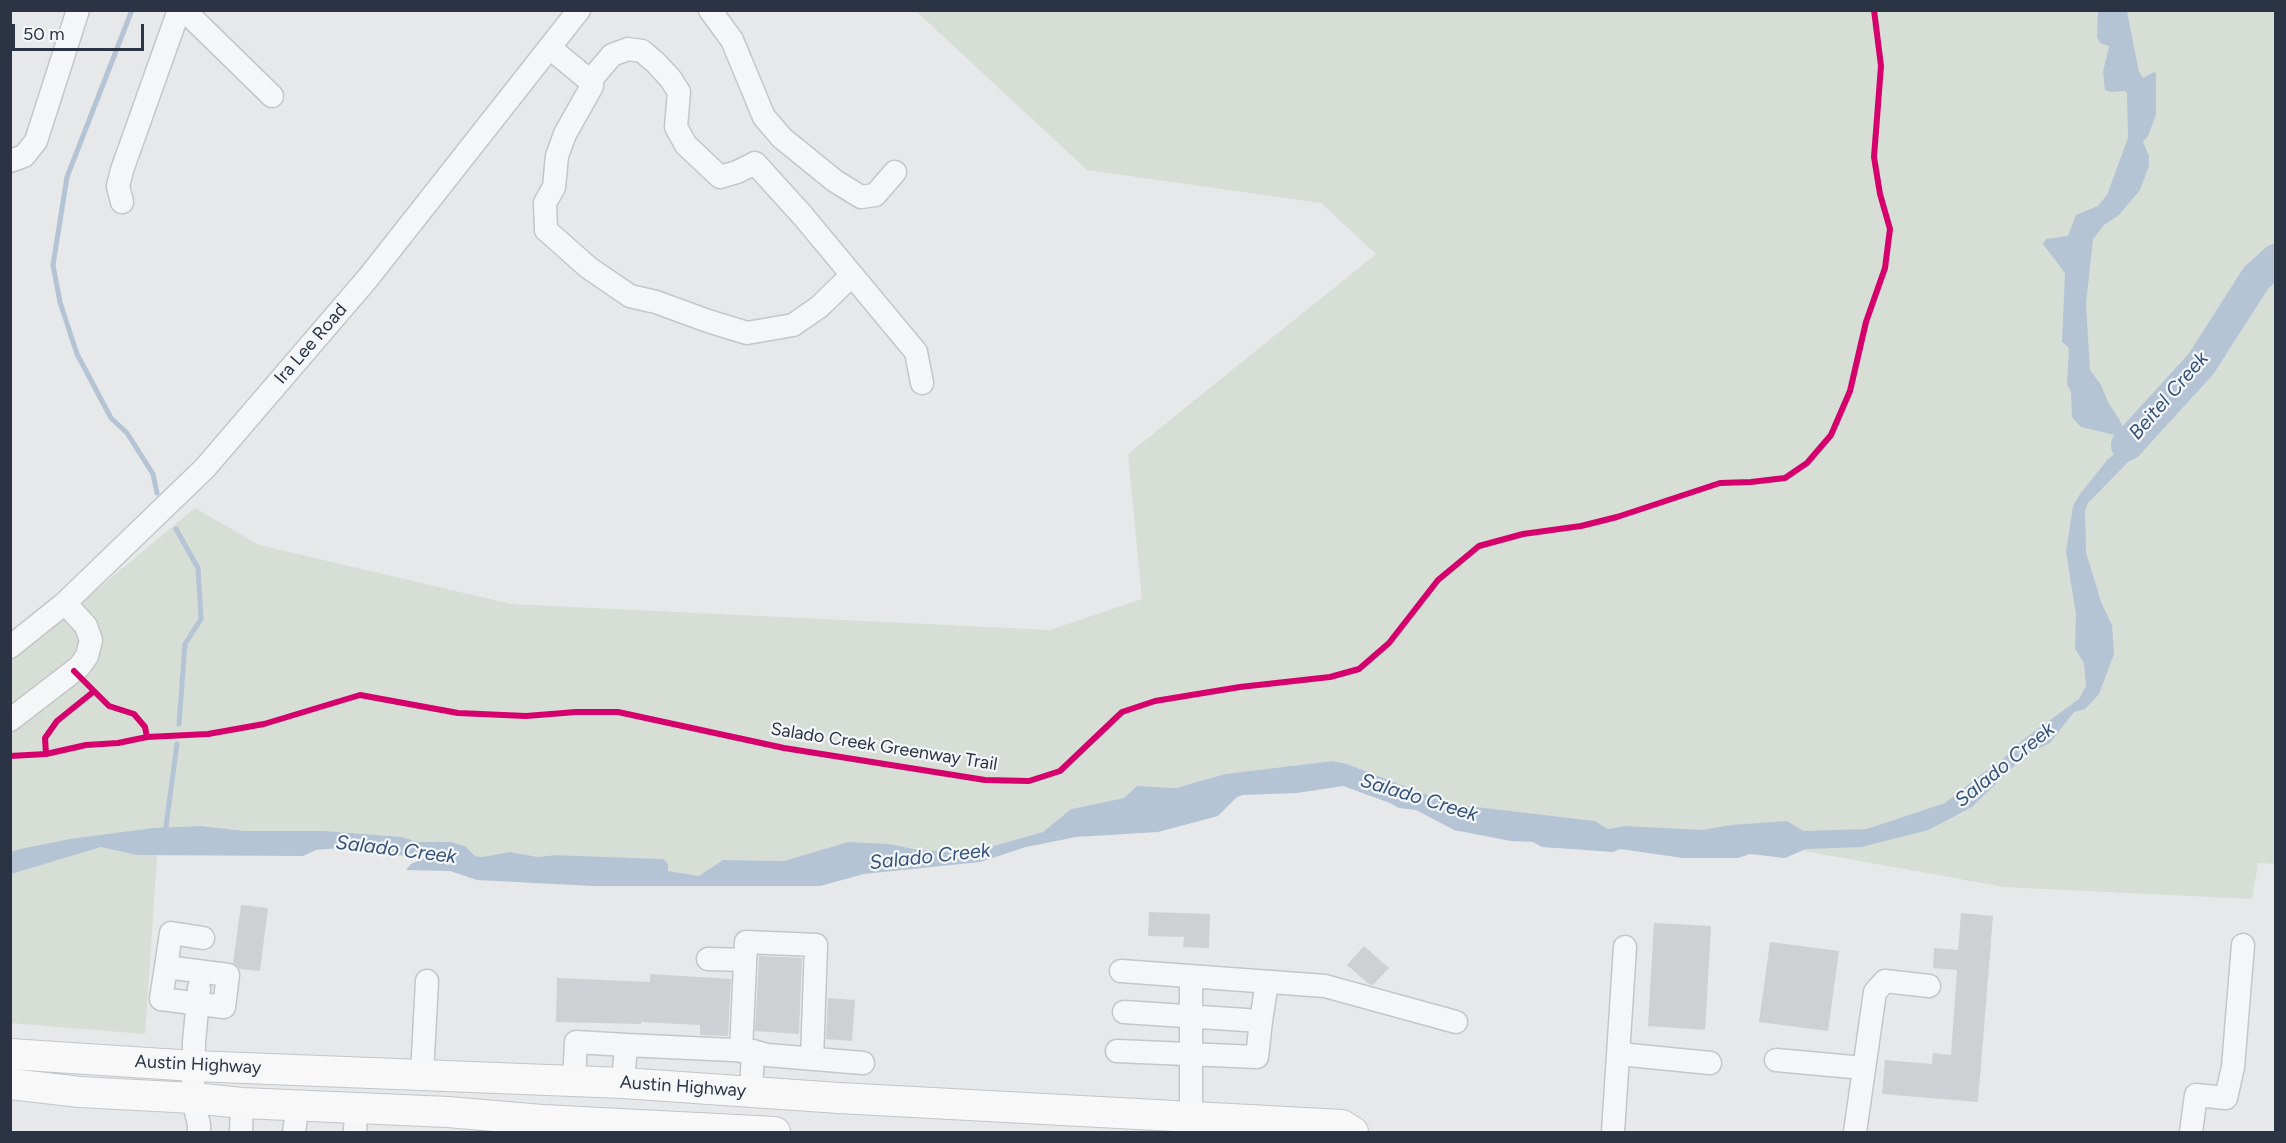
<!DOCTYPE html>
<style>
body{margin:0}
#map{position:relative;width:2286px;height:1143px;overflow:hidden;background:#e6e8ea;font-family:Figtree,sans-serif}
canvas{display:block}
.frame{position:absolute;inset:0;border:12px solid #2b3445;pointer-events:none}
.scale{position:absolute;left:12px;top:24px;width:132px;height:27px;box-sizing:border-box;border:3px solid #2b3445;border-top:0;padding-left:8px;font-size:18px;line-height:21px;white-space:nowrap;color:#2b3445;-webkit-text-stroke:4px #f4f6f9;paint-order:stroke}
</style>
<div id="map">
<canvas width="2286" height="1143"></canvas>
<div class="frame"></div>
<div class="scale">50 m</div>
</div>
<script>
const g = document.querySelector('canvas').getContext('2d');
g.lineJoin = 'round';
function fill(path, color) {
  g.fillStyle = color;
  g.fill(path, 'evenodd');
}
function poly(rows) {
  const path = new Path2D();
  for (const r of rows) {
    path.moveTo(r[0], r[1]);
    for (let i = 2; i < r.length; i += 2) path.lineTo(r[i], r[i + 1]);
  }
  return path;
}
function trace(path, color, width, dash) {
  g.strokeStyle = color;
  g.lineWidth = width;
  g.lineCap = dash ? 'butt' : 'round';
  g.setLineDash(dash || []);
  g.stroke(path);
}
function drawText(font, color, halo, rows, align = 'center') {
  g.font = font + ' Figtree,sans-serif';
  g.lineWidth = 4.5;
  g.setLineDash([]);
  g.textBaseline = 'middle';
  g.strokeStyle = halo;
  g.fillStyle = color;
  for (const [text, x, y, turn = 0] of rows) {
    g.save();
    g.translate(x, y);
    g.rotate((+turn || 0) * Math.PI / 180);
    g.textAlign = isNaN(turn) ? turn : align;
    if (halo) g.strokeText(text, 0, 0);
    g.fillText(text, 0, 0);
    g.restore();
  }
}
fill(poly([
 [916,11,2275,11,2276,864,2258,863,2252,899,2004,887,1749,841,1625,826,1608,829,1595,821,1451,804,1347,764,1333,761,1225,774,1176,788,1137,786,1124,798,1071,809,1043,832,968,853,848,842,784,861,723,860,699,876,667,871,668,864,662,859,555,855,538,857,510,852,482,857,475,856,465,846,451,842,418,842,402,837,325,831,245,831,201,826,159,828,145,1034,11,1023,10,662,195,508,259,545,511,604,1050,630,1142,599,1128,454,1376,254,1321,203,1087,170]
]), '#d6ded6');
fill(poly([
 [2098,11,2127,11,2139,72,2143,78,2154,72,2156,74,2156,115,2148,136,2143,142,2149,156,2149,166,2140,190,2119,215,2104,225,2093,239,2086,304,2090,370,2101,385,2108,402,2119,419,2134,450,2131,459,2088,503,2085,511,2086,552,2101,602,2112,625,2114,654,2099,694,2085,709,2074,712,2050,743,2025,755,1972,807,1928,830,1862,847,1806,849,1785,858,1750,854,1738,858,1683,858,1620,849,1613,852,1542,847,1533,842,1511,841,1454,830,1416,810,1399,808,1390,803,1343,786,1297,793,1243,795,1237,797,1218,816,1158,832,1076,837,1026,847,980,862,864,874,820,886,592,886,477,880,450,871,406,870,411,864,430,856,386,855,340,848,316,850,303,856,137,855,101,847,11,874,11,852,20,849,70,839,153,828,201,826,245,831,325,831,402,837,418,842,451,842,465,846,475,856,482,857,510,852,538,857,555,855,663,859,668,864,668,871,699,876,723,860,784,861,848,842,889,844,914,849,968,853,1043,832,1071,809,1124,798,1137,786,1176,788,1225,774,1333,761,1347,764,1451,804,1595,821,1608,829,1625,826,1702,830,1731,825,1787,821,1803,831,1867,829,1945,803,1987,770,1994,767,2024,739,2079,699,2086,686,2084,663,2075,649,2076,614,2066,552,2073,506,2080,494,2108,459,2121,449,2121,443,2115,435,2081,427,2072,417,2071,392,2067,384,2069,348,2062,342,2065,273,2043,244,2046,239,2068,236,2076,215,2098,206,2107,195,2128,138,2127,93,2124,91,2110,92,2105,90,2103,72,2109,46,2100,43,2097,37]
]), '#b4c4d5');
trace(poly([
 [132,10,67,177,53,265,60,302,77,354,111,418,127,433,153,474,157,493],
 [176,529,198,568,201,619,185,644,179,724],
 [165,834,177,744]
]), '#b4c4d5', 5);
trace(poly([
 [2127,445,2201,364,2256,278,2276,260]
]), '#b4c4d5', 32);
fill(poly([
 [241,905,268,908,260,971,240,969,233,963],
 [1149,912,1210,914,1209,948,1183,947,1184,937,1148,936],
 [1961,913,1993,916,1978,1102,1882,1094,1885,1060,1932,1064,1933,1053,1951,1055,1957,970,1933,968,1934,948,1958,950],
 [1654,923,1711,926,1705,1030,1648,1026],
 [1770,942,1839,951,1828,1031,1759,1022],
 [1364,946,1389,968,1373,985,1369,984,1347,965],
 [759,956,802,958,799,1034,755,1031],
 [650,974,731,979,728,1036,700,1035,700,1025,641,1022,641,1024,556,1022,557,978,650,982],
 [828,998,855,1000,852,1041,826,1039]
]), '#ced0d3');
const minor = poly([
 [184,10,272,96],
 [710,10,732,40,764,117,782,138,835,181,861,197,875,195,895,172],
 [550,48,590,81,592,86,565,134,557,156,554,187,545,203,546,230,589,268,630,296,656,302,708,321,747,333,793,325,819,307,852,275],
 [590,81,612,55,628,49,642,51,656,63,670,78,679,92,676,127,686,145,720,177,737,172,755,163,803,216,916,352,922,383],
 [10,161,24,156,36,141,78,10],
 [122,202,118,186,122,170,179,10],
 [10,647,65,603,205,468,368,278,579,10],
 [10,720,79,667,87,656,91,640,86,626,65,603],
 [708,959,745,960],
 [166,967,228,975,224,1007,161,999,166,967],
 [166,967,171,933,203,938],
 [1121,971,1325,986,1456,1022],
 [1124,1012,1261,1021],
 [741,1051,746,942,816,945,812,1059],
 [1117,1051,1257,1057,1261,1021,1267,982],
 [1619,1054,1710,1063],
 [1776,1060,1863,1068],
 [422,1074,427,981],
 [574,1081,576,1042,626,1045],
 [623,1083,626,1045,753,1051,767,1055,863,1063],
 [751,1092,753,1051],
 [1191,1117,1191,976],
 [199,1132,199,1125,193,1098,194,1042,199,988],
 [241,1132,242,1103],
 [294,1132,298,1105],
 [355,1132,356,1109],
 [1613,1132,1625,947],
 [1855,1132,1875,992,1885,981,1929,986],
 [2191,1132,2196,1095,2226,1098,2233,1067,2243,945]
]);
const major = poly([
 [10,1054,194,1066,623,1083,839,1098,1342,1125,1353,1132],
 [10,1084,80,1092,193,1098,242,1103,448,1112,542,1120,775,1132]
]);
trace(minor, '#c4c6c8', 25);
trace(major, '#c2c5c8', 32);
trace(minor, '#f5f6f7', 22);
trace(major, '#f8f8f8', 30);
trace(poly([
 [74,671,109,706,134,714,145,727,147,737],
 [46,754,45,738,57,721,93,692],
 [10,756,46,754,86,745,118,743,147,737,208,734,264,724,360,695,458,713,526,716,576,712,618,712,784,748,985,780,1029,781,1060,771,1122,712,1155,701,1240,687,1330,677,1359,669,1389,643,1438,580,1479,546,1523,534,1581,526,1617,517,1720,483,1751,482,1785,478,1807,463,1831,435,1850,391,1866,322,1885,268,1890,229,1880,194,1874,157,1881,66,1874,10]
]), '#d6006c', 6);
drawText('18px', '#2b3445', '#f4f6f9', [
 ["Ira Lee Road",311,344,-49],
 ["Salado Creek Greenway Trail",884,747,9],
 ["Austin Highway",198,1065,3],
 ["Austin Highway",683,1087,4]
]);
drawText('italic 20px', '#34527a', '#f4f6f9', [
 ["Beitel Creek",2169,396,-49],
 ["Salado Creek",2005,765,-39],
 ["Salado Creek",1419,798,17],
 ["Salado Creek",396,850,7],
 ["Salado Creek",930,857,-6]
]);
</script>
